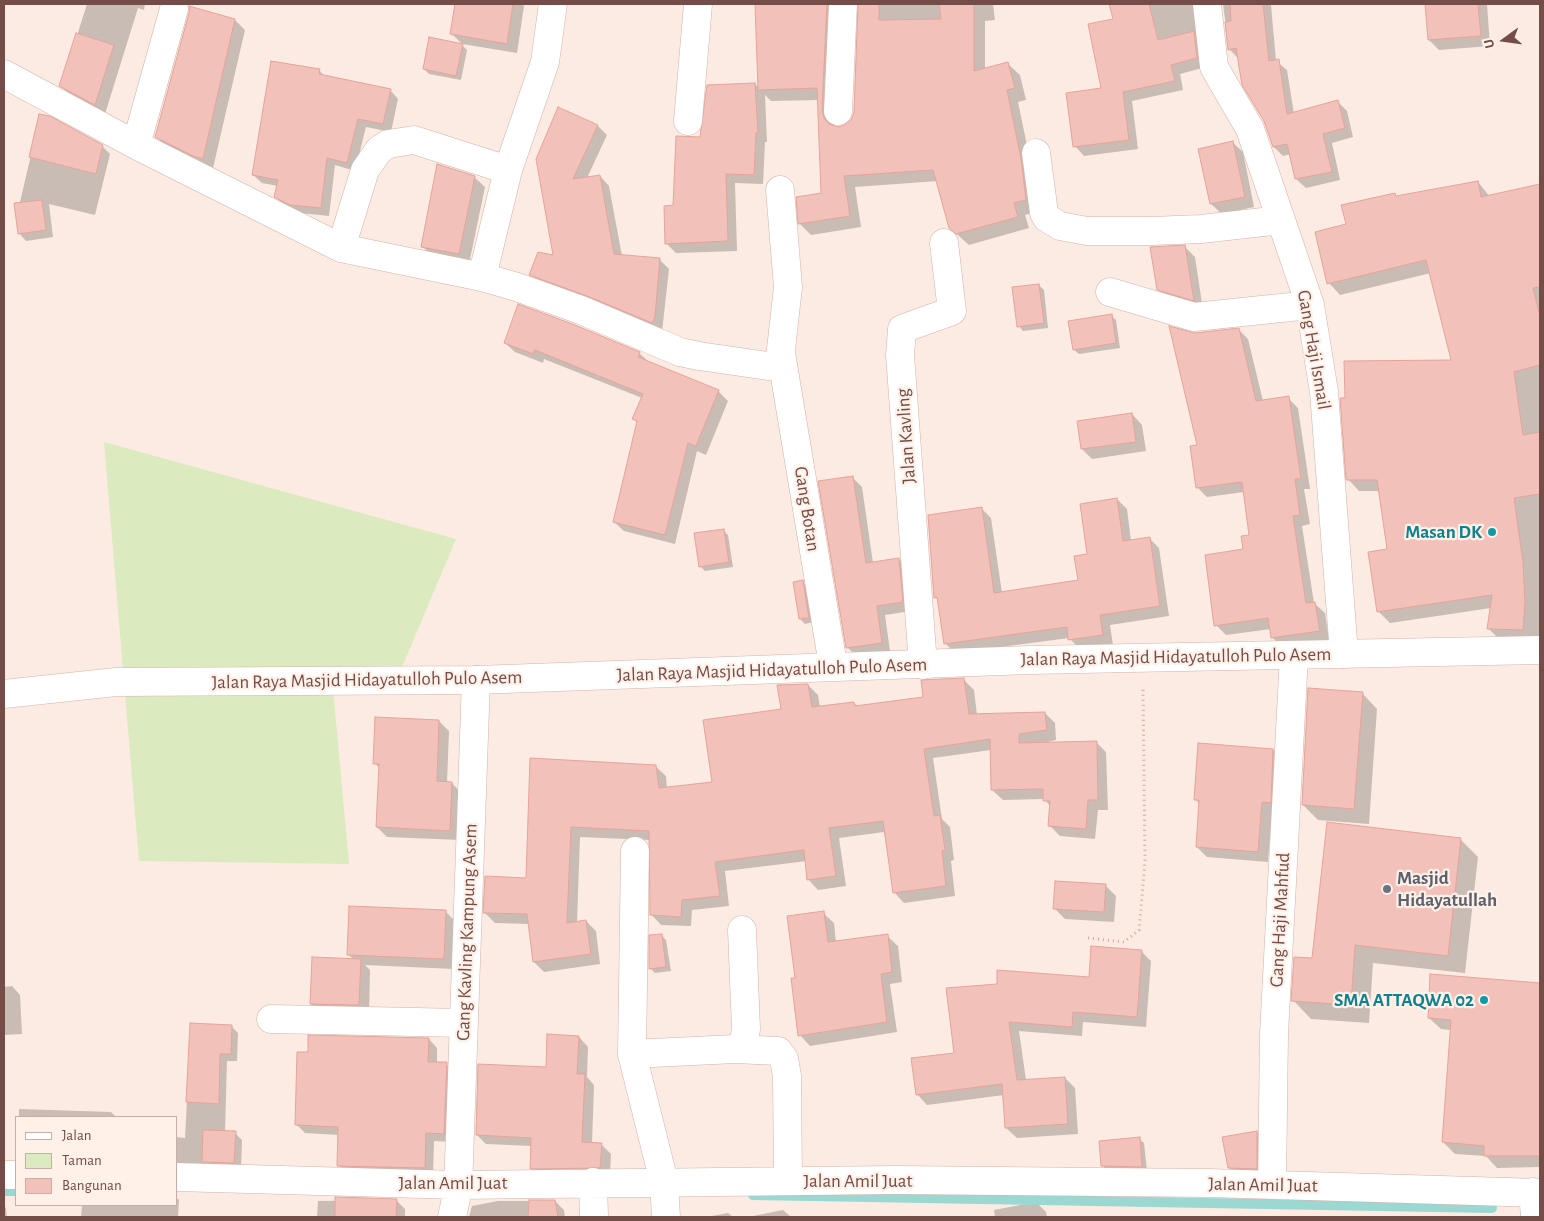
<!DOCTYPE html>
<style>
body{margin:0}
#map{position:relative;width:1544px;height:1221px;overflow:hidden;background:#fcebe2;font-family:"Alegreya Sans",sans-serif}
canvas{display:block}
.frame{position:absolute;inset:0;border:5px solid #744c48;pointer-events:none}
.legend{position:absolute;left:15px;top:1116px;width:162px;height:90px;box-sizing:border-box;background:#fff0e8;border:1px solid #c7aea8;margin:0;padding:6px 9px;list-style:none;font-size:15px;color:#744c48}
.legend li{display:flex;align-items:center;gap:10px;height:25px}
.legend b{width:25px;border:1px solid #c7aea8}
.north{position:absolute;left:1479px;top:15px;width:50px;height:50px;-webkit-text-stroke:4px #fff0e8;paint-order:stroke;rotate:256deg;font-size:14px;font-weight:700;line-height:20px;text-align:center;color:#744c48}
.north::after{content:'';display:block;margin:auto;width:18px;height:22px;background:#744c48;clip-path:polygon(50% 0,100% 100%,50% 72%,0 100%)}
</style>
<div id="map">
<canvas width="1544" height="1221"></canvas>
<div class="frame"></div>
<ul class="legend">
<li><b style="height:6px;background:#fff"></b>Jalan</li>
<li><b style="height:14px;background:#dceac0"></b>Taman</li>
<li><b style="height:14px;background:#f2c1b9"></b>Bangunan</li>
</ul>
<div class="north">U</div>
</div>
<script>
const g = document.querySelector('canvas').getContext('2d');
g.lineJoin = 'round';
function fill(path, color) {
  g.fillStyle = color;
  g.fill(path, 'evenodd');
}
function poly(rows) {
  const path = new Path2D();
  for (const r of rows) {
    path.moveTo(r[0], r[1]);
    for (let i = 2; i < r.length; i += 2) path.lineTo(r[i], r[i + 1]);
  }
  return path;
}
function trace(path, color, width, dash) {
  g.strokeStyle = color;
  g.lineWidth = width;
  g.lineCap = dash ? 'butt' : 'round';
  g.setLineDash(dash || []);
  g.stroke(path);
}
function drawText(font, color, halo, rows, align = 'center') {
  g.font = font + ' "Alegreya Sans",sans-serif';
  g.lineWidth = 4.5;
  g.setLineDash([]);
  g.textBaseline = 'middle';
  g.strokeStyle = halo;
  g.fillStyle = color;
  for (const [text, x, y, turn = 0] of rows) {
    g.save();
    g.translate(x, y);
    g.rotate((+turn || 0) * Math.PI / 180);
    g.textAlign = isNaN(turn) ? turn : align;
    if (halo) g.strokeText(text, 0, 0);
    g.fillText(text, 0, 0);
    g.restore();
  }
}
fill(poly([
 [104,442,456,539,400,672,331,667,349,864,139,861]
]), '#dceac0');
fill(poly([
 [87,4,145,4,144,10,138,8,105,114,71,96,61,86],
 [456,4,522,4,524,6,517,53,462,44,452,34],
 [756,4,845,4,834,123,834,127,838,128,845,126,852,121,855,112,860,4,993,4,995,20,985,21,985,69,1008,64,1020,75,1026,100,1018,102,1032,170,1038,211,1025,215,1029,228,969,245,950,228,938,181,855,187,861,227,811,235,800,224,822,194,818,100,771,101,765,95,767,142,765,142,763,184,735,183,737,251,676,253,666,243,674,207,701,138,755,84,759,88],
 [1120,4,1193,4,1201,12,1206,67,1180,74,1183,90,1132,101,1138,149,1084,156,1075,146,1102,89,1114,20,1111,6],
 [1223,4,1271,5,1276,61,1287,70,1294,114,1338,102,1347,111,1353,137,1332,143,1340,180,1306,188,1296,179,1291,154,1283,156,1274,147,1238,58,1229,49],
 [1426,4,1487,4,1490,46,1439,50,1429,40],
 [235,20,245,30,213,168,166,147,156,136],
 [462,45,467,50,461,80,429,74,424,69],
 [319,70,325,77,390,90,398,99,391,132,366,127,355,171,335,165,329,216,300,213,284,205,275,196,278,186,262,183,253,175],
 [40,116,102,146,110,154,95,215,49,204,53,237,26,241,19,233,17,215],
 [598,126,607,135,587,178,600,176,609,186,622,256,659,259,669,269,662,332,540,284,531,274,555,256,537,159],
 [1232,142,1243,152,1254,207,1222,214,1211,204],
 [474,177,485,187,469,264,432,256,422,246],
 [1478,182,1490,197,1540,185,1540,639,1500,640,1489,629,1491,608,1390,623,1378,611,1389,550,1380,491,1359,491,1348,479,1453,362,1431,273,1340,295,1329,283,1348,225,1394,194,1397,197],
 [1185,247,1195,257,1203,310,1169,300,1158,289],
 [1039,285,1044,290,1048,328,1023,331,1019,326],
 [1111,316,1116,320,1120,348,1079,354,1074,350],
 [1238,329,1248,339,1263,401,1288,398,1298,408,1310,489,1304,489,1310,524,1302,526,1314,603,1325,613,1329,640,1282,647,1272,637,1271,629,1226,635,1216,625,1251,536,1244,492,1207,497,1197,487,1199,446,1195,334],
 [505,343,639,353,649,362,718,391,728,401,706,455,697,451,675,544,624,531,614,522,638,423,634,419,642,398,544,359,543,363,515,352],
 [1132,414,1142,425,1146,451,1092,459,1082,449],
 [852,477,862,487,873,563,899,559,908,569,911,611,885,615,890,651,856,656,847,647],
 [1117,499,1127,509,1131,541,1149,538,1159,548,1169,616,1110,625,1113,645,1080,649,1069,638,955,653,945,643,939,601,935,597,981,508,991,518,1002,593,1079,581,1088,556],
 [723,530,728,535,733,567,705,571,700,566],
 [803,582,807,587,813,622,805,624,800,619],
 [963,679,974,690,977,715,1045,713,1055,723,1056,740,1043,743,1096,742,1106,752,1108,810,1098,810,1095,839,1060,836,1050,826,1051,807,1044,799,1003,800,992,790,991,750,933,758,942,819,950,827,954,860,951,861,955,896,904,903,894,892,884,832,839,838,846,886,818,890,808,879,807,861,725,871,729,906,692,910,691,926,661,925,651,914,650,840,580,837,577,922,586,921,596,931,600,964,544,972,534,962,529,924,495,923,485,913,527,880,532,759,655,766,666,776,667,788,713,783,808,685,818,695,820,707,854,703,858,707,925,698],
 [1362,693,1377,709,1369,824,1318,820,1303,805],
 [439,721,449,731,447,783,452,783,462,794,460,840,387,837,377,827,380,769,375,763],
 [1273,750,1283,760,1280,812,1272,812,1268,862,1207,857,1197,847,1200,804,1195,799],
 [1460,839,1478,857,1465,973,1373,963,1369,1023,1311,1019,1293,1000,1313,959],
 [1105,885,1116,896,1114,922,1065,919,1054,908],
 [445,911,455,921,454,969,365,965,370,970,369,1015,321,1014,311,1004,354,960,348,954],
 [823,913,834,923,836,943,887,936,898,946,902,982,890,984,897,1032,810,1046,800,1035,797,979],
 [661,935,666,940,671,971,655,973,650,968],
 [1141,951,1151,961,1146,1027,1083,1022,1082,1036,1019,1031,1026,1080,1065,1078,1075,1088,1078,1134,1017,1138,1006,1128,1004,1095,927,1105,917,1094,956,1054,947,989,1090,978],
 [1432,975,1540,984,1540,1167,1497,1168,1486,1156,1455,1154,1443,1142,1451,1030,1441,1029,1429,1018],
 [12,986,20,995,22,1034,4,1035,4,987],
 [191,1024,231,1026,238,1033,237,1061,227,1061,225,1132,235,1133,242,1140,241,1170,176,1170,176,1137,185,1138],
 [579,1037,588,1047,587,1077,594,1085,592,1144,601,1144,611,1154,610,1177,540,1178,531,1168,532,1146,486,1144,477,1135],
 [429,1039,437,1048,437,1063,446,1064,455,1072,453,1142,434,1141,433,1177,347,1174,338,1165,339,1135,305,1133,296,1124],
 [19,1109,111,1112,116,1117,19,1117],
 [1257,1132,1267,1142,1266,1178,1239,1178,1229,1167],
 [1139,1139,1144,1143,1147,1171,1108,1171,1103,1166],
 [176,1197,179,1200,178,1217,81,1217,82,1205,176,1205],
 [396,1200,405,1209,405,1217,317,1217,318,1201],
 [498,1201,555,1201,564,1210,565,1217,469,1217,472,1206],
 [1036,1202,1046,1212,1047,1217,995,1217,994,1210],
 [4,1206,6,1208,7,1217,4,1217],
 [783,1210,791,1217,748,1217],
 [728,1213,733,1217,706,1217]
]), '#0003');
trace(poly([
 [4,1191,16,1191],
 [753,1195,1492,1208]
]), '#9cd8d2', 10);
const building = poly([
 [455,4,513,4,507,44,450,34,455,4],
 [755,4,827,4,822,110,824,118,829,124,838,127,845,125,851,120,854,112,858,4,879,4,879,20,941,19,939,4,974,4,974,71,1008,62,1015,88,1007,90,1021,158,1026,200,1014,203,1018,217,956,234,949,228,933,170,844,176,850,216,798,224,796,197,821,193,817,88,758,90,755,4],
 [1109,4,1149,4,1158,40,1194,31,1197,58,1171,65,1175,81,1123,92,1129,140,1073,147,1066,93,1101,88,1088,24,1113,19,1109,4],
 [1230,4,1263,4,1269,61,1279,59,1287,114,1338,100,1345,128,1323,134,1332,172,1295,179,1287,144,1273,147,1264,121,1242,85,1236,48,1228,50,1225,22,1231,21,1230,4],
 [1425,4,1478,4,1481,36,1428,40,1425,4],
 [189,6,235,19,203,159,193,156,155,137,189,13,189,6],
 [76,33,114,45,95,105,59,86,76,33],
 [429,37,463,44,456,76,423,69,429,37],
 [271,61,320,69,319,74,391,89,383,124,358,119,347,163,327,158,321,208,290,205,274,197,278,180,252,175,271,61],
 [755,83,758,133,756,133,754,175,726,174,728,241,665,244,664,206,673,205,676,136,700,137,707,85,755,83],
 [558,107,598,125,573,179,600,175,614,254,660,258,655,317,652,323,587,296,529,275,538,252,553,255,536,159,558,107],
 [39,114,50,116,103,145,96,174,29,157,39,114],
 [1233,141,1245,197,1210,204,1198,149,1233,141],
 [437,164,475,176,459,254,421,247,437,164],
 [1478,181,1481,197,1540,184,1540,287,1533,288,1540,316,1540,365,1514,372,1523,435,1540,432,1540,494,1514,498,1523,562,1525,602,1523,630,1487,629,1492,595,1377,612,1368,552,1387,549,1377,480,1346,480,1340,398,1345,398,1344,361,1451,360,1426,260,1327,284,1315,232,1346,224,1341,205,1395,193,1396,196,1478,181],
 [42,200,46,230,18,234,14,203,42,200],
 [1185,245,1194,301,1157,290,1150,247,1185,245],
 [1039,284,1044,323,1017,327,1012,287,1039,284],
 [518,304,575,325,640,352,638,357,719,390,696,446,688,443,665,535,613,522,637,421,632,419,643,394,535,350,533,354,504,343,518,304],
 [1112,314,1116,343,1073,350,1068,321,1112,314],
 [1169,326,1195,333,1239,328,1256,401,1289,396,1301,479,1295,479,1300,515,1293,516,1306,603,1315,602,1320,631,1271,638,1268,618,1214,626,1205,555,1243,549,1241,536,1249,535,1242,482,1196,488,1190,446,1197,445,1169,326],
 [1132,413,1136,442,1081,449,1077,421,1132,413],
 [853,476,866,563,899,558,903,602,877,606,882,643,846,648,818,481,853,476],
 [1117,498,1123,541,1150,537,1160,606,1100,615,1103,635,1068,640,1067,627,944,644,937,597,934,598,928,515,982,507,994,593,1078,580,1074,556,1087,554,1080,504,1117,498],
 [724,529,729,562,699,567,694,533,724,529],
 [803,580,809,618,799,619,793,582,803,580],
 [964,678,969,714,1045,712,1047,730,1019,734,1019,743,1097,741,1098,800,1088,800,1086,829,1048,826,1050,801,1043,801,1043,789,991,790,990,739,924,749,934,816,940,815,945,850,942,851,946,886,893,893,883,821,829,828,836,876,807,880,804,850,715,862,720,896,682,900,681,917,650,915,649,831,571,827,567,923,586,920,591,954,533,962,527,914,483,913,485,876,526,878,530,758,656,765,659,788,712,782,703,720,781,709,777,685,808,684,812,707,854,702,855,706,923,697,921,680,964,678],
 [1308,688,1363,692,1354,809,1302,805,1308,688],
 [375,717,439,720,437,781,452,782,450,831,376,827,379,764,373,764,375,717],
 [1198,743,1273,749,1271,803,1262,802,1258,852,1196,847,1199,800,1194,800,1198,743],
 [1327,822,1461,838,1448,956,1355,945,1351,1005,1291,1001,1294,957,1312,958,1327,822],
 [1055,881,1106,884,1104,912,1053,909,1055,881],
 [349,906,446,910,444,959,347,955,349,906],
 [824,911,828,942,888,934,892,972,881,974,887,1022,798,1036,791,978,795,978,787,916,824,911],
 [662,934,666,967,649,969,649,935,662,934],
 [1091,946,1142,950,1137,1017,1073,1012,1072,1027,1009,1022,1017,1080,1065,1077,1068,1124,1005,1128,1002,1084,916,1095,911,1058,954,1053,946,988,997,984,997,970,1089,977,1091,946],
 [312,957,361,959,359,1005,310,1004,312,957],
 [1430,974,1540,983,1540,1156,1484,1156,1484,1146,1442,1142,1451,1020,1428,1018,1430,974],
 [190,1023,232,1025,231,1054,220,1054,219,1104,186,1102,190,1023],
 [547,1034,579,1036,577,1074,585,1074,582,1142,602,1143,600,1168,530,1169,531,1138,476,1135,478,1064,546,1067,547,1034],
 [308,1035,429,1038,428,1062,447,1062,444,1134,426,1133,425,1168,337,1166,338,1127,295,1125,297,1052,308,1052,308,1035],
 [203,1130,236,1131,234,1163,202,1162,203,1130],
 [1257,1131,1257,1169,1228,1168,1222,1137,1257,1131],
 [1140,1137,1142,1167,1101,1166,1099,1141,1140,1137],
 [335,1197,397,1199,396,1217,335,1217,335,1197],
 [529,1200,555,1200,558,1217,528,1217,529,1200]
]);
fill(building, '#f2c1b9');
trace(building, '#e5a399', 1);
const street = poly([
 [1207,4,1214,67,1250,129,1310,305,1324,392,1344,654],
 [4,74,136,145,341,248,482,277,517,287,581,310,680,352,699,356,768,366,775,364,780,358,788,287,780,190],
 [838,111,843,4],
 [688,121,698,4],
 [136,145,174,9],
 [1036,153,1044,213,1047,218,1060,226,1087,231,1151,231,1201,229,1281,220],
 [341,248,365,170,379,150,388,144,414,140,508,170],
 [482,277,508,170,545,62,553,4],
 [1110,292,1194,317,1310,305],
 [781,353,833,665],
 [923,665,900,355,902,329,952,311,944,243],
 [635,851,632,1054,664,1182,666,1217],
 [271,1019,464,1023],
 [735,1049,778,1051,784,1059,787,1076,788,1181],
 [632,1054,735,1049,744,1042,746,1029,742,930],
 [4,1175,16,1175],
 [176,1177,458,1185,895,1180,1209,1183,1540,1193],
 [593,1182,594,1217],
 [1272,1185,1274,1034,1294,655],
 [1533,1192,1535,1217],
 [452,1217,458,1189,476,680]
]);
const secondary = poly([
 [4,694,116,682,476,680,1030,660,1540,650]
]);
trace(street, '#d0b2ab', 29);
trace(secondary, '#d5b2aa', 29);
trace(poly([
 [1088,938,1124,942,1139,930,1145,862,1143,689]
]), '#d7a49c', 3, [1, 4]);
trace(street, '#fff', 28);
trace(secondary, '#fff', 28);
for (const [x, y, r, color] of [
 [1492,532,5,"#0f9aa8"],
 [1387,889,5,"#6b7280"],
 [1484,1000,5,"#0f9aa8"]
]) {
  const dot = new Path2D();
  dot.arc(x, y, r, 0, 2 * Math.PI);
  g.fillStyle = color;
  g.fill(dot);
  trace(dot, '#fff0e8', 2);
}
drawText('19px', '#744c48', '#fff0e8', [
 ["Gang Haji Ismail",1314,350,80],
 ["Jalan Kavling",906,436,-94],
 ["Gang Botan",807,509,81],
 ["Jalan Raya Masjid Hidayatulloh Pulo Asem",1176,657,-1],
 ["Jalan Raya Masjid Hidayatulloh Pulo Asem",772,670,-2],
 ["Jalan Raya Masjid Hidayatulloh Pulo Asem",367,680,-1],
 ["Gang Haji Mahfud",1280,920,-87],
 ["Gang Kavling Kampung Asem",467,932,-88],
 ["Jalan Amil Juat",858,1181],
 ["Jalan Amil Juat",453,1183],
 ["Jalan Amil Juat",1263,1185,1]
]);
drawText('bold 19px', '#0d838f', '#fff0e8', [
 ["Masan DK",1482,532],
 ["SMA ATTAQWA 02",1474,1000]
], 'right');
drawText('bold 19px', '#5b616d', '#fff0e8', [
 ["Masjid",1397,878],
 ["Hidayatullah",1397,900]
], 'left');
</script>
